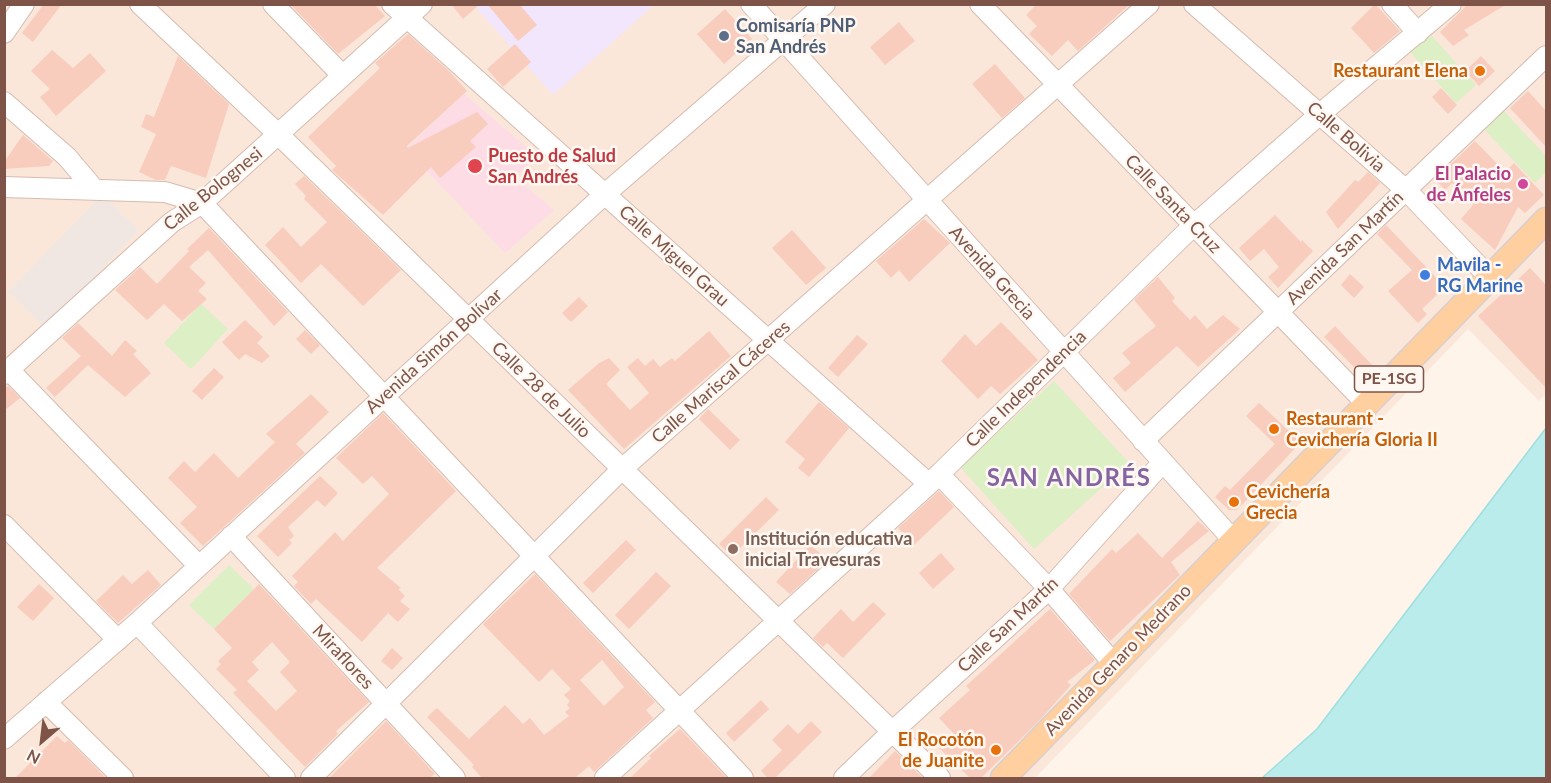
<!DOCTYPE html>
<meta charset="utf-8">
<style>
body{margin:0}
#map{position:relative;width:1551px;height:783px;overflow:hidden;background:#fff4ea;font-family:Lato,sans-serif}
canvas{display:block}
.frame{position:absolute;inset:0;border:6px solid #7e5448;pointer-events:none}
.north{position:absolute;left:12px;top:711px;width:60px;height:60px;-webkit-text-stroke:4px #fff8f2;paint-order:stroke;rotate:208deg;font-size:16px;font-weight:700;line-height:24px;text-align:center;color:#7e5448}
.north::after{content:'';display:block;margin:auto;width:21px;height:27px;background:#7e5448;clip-path:polygon(50% 0,100% 100%,50% 72%,0 100%)}
</style>
<div id="map">
<canvas width="1551" height="783"></canvas>
<div class="frame"></div>
<div class="north">N</div>
</div>
<script>
const g = document.querySelector('canvas').getContext('2d');
g.lineJoin = 'round';
function fill(path, color) {
  g.fillStyle = color;
  g.fill(path, 'evenodd');
}
function poly(rows) {
  const path = new Path2D();
  for (const r of rows) {
    path.moveTo(r[0], r[1]);
    for (let i = 2; i < r.length; i += 2) path.lineTo(r[i], r[i + 1]);
  }
  return path;
}
function trace(path, color, width, dash) {
  g.strokeStyle = color;
  g.lineWidth = width;
  g.lineCap = dash ? 'butt' : 'round';
  g.setLineDash(dash || []);
  g.stroke(path);
}
function drawText(font, color, halo, rows, align = 'center') {
  g.font = font + ' Lato,sans-serif';
  g.lineWidth = 5;
  g.setLineDash([]);
  g.textBaseline = 'middle';
  g.strokeStyle = halo;
  g.fillStyle = color;
  for (const [text, x, y, turn = 0] of rows) {
    g.save();
    g.translate(x, y);
    g.rotate((+turn || 0) * Math.PI / 180);
    g.textAlign = isNaN(turn) ? turn : align;
    if (halo) g.strokeText(text, 0, 0);
    g.fillText(text, 0, 0);
    g.restore();
  }
}
fill(poly([
 [5,5,1546,5,1546,394,1539,401,1468,329,1035,778,5,778]
]), '#fae7da');
fill(poly([
 [102,195,139,230,45,328,8,292]
]), '#f0e7e3');
fill(poly([
 [474,5,654,5,553,95]
]), '#f1e6fc');
fill(poly([
 [464,94,537,156,515,177,554,210,505,253,406,149]
]), '#fedce5');
fill(poly([
 [1430,34,1476,85,1456,103,1410,52],
 [1501,108,1546,156,1546,172,1535,183,1481,126],
 [201,304,228,329,191,369,164,343],
 [1054,381,1129,463,1034,549,960,467],
 [229,565,254,589,214,629,189,605]
]), '#dcefc5');
const water = poly([
 [1546,428,1546,778,1262,778,1317,729,1546,428]
]);
fill(water, '#baecec');
trace(water, '#9fdedf', 1.5);
fill(poly([
 [44,4,62,4,33,42,22,33],
 [290,4,374,4,385,16,338,54],
 [451,4,480,4,463,19],
 [487,4,519,4,537,25,518,41],
 [1037,4,1130,4,1078,51,1068,40,1052,56,1029,34,1037,26,1026,15],
 [1375,4,1400,31,1374,53,1351,28],
 [1468,4,1507,4,1464,30,1469,35,1453,46,1440,32],
 [725,9,752,39,724,64,697,34],
 [899,22,915,41,885,65,870,47],
 [408,34,450,72,467,91,407,146,408,148,477,112,488,124,470,141,476,147,440,178,431,167,383,215,332,170,336,166,308,137,380,68,375,63],
 [515,44,531,62,503,87,487,69],
 [52,50,73,68,90,53,106,71,56,116,40,97,50,89,31,71],
 [178,56,229,104,206,178,171,166,165,180,156,180,139,172,156,134,141,127,146,114,154,117],
 [1481,56,1495,71,1479,86,1465,71],
 [995,64,1025,98,1002,118,972,84],
 [1441,88,1457,105,1448,114,1432,97],
 [1528,91,1546,111,1546,147,1510,108],
 [23,135,53,161,49,166,4,169,4,162],
 [1475,141,1505,172,1514,163,1544,195,1525,213,1518,207,1495,250,1461,219,1473,205,1452,183,1445,190,1435,179],
 [1368,172,1380,183,1338,229,1326,212,1355,180,1358,182],
 [304,176,401,270,363,306,321,264,301,283,265,245,283,227,301,247,327,222,304,199,306,196,295,184],
 [1275,215,1301,242,1302,240,1313,251,1278,288,1268,277,1279,267,1264,249,1250,261,1239,248],
 [924,219,950,243,909,282,899,270,891,278,876,261],
 [1386,225,1445,287,1422,309,1427,314,1418,323,1388,291,1412,270,1377,234],
 [209,228,288,312,274,326,208,250,189,267,206,283,198,291,207,299,182,321,164,304,147,320,115,290,140,267,157,284,189,251,187,249],
 [792,230,826,268,806,285,772,248],
 [1530,268,1546,285,1546,388,1478,316],
 [1350,274,1364,287,1354,298,1341,285],
 [1158,277,1175,298,1172,301,1190,320,1195,315,1207,329,1223,315,1240,329,1198,367,1177,346,1125,392,1113,378,1131,363,1122,353,1156,326,1134,300],
 [579,297,588,306,571,322,562,313],
 [245,320,263,337,257,343,270,356,262,363,245,354,239,360,222,342],
 [1001,322,1038,360,1000,394,991,386,978,399,941,361,965,334,976,346],
 [78,323,112,356,125,340,137,351,133,354,151,373,125,397,88,365,55,397,46,388,81,356,62,338],
 [1335,326,1374,367,1364,377,1324,337],
 [305,330,320,345,311,354,296,339],
 [709,331,731,356,624,449,568,390,599,363,609,358,620,370,606,384,630,410,649,393,627,367,638,358,645,366,653,359,660,367,672,358,675,361],
 [857,335,868,344,838,377,828,368],
 [214,368,224,377,202,400,192,391],
 [8,386,20,398,4,411,4,389],
 [311,394,329,412,296,444,305,453,203,546,180,523,197,507,168,478,184,461,195,472,214,453,238,478,275,442,266,434],
 [819,402,849,428,809,477,798,468,805,459,785,442],
 [1259,403,1301,442,1237,510,1229,510,1215,497,1225,486,1230,490,1275,444,1246,416],
 [708,409,740,440,730,450,699,419],
 [383,413,456,491,377,568,401,588,398,589,405,596,400,601,410,609,398,622,388,613,362,642,316,599,311,604,294,586,298,582,292,576,335,532,343,541,389,494,372,476,363,484,336,458],
 [320,476,338,493,325,507,317,500,288,527,294,536,289,540,292,543,278,557,257,536],
 [939,491,954,507,914,545,898,528],
 [766,497,779,510,732,556,719,544],
 [1198,521,1209,531,1171,562,1180,575,1110,641,1069,594,1112,549,1116,553,1138,533,1162,558],
 [626,540,636,550,593,593,583,583],
 [810,545,828,560,790,594,776,582],
 [941,553,955,569,933,589,919,573],
 [148,570,161,585,118,623,96,601,123,575,132,584],
 [656,572,671,586,629,629,615,615],
 [535,574,655,702,646,710,653,718,594,772,589,766,575,778,482,778,472,767,474,765,427,717,437,708,469,739,505,705,523,724,530,718,544,735,569,716,565,712,570,708,567,705,570,701,564,695,571,689,552,669,539,682,483,624],
 [602,660,624,687,604,706,580,680],
 [39,584,54,598,33,621,17,607],
 [259,584,369,702,336,731,338,734,305,767,233,693,237,690,216,669,221,664,218,661,232,648,214,629],
 [272,642,290,662,280,672,297,691,276,711,247,681,259,670,252,662],
 [873,602,886,614,843,658,827,643,823,647,813,638,841,609,853,622],
 [1050,609,1095,660,1067,682,1071,685,1039,721,981,778,970,778,939,748,953,733,939,718,970,690,966,686],
 [392,648,403,658,392,670,381,661],
 [761,700,769,709,734,742,726,733],
 [386,721,435,774,429,778,329,778],
 [811,721,822,732,775,778,768,778,761,771,782,750,772,740,788,724,798,734],
 [680,729,727,778,630,778,651,758,649,756],
 [57,736,65,743,68,740,106,778,15,778],
 [895,751,923,778,869,778]
]), '#f8cdbe');
const minor = poly([
 [140,4,279,135,940,778],
 [273,4,342,75],
 [392,4,929,484],
 [751,4,1234,541],
 [980,4,1366,403],
 [1194,4,1406,190,1490,278],
 [1392,4,1418,33],
 [4,33,24,4],
 [4,102,67,157,95,190],
 [4,187,165,192,202,203,743,778],
 [9,370,199,566],
 [4,374,172,222,202,203,422,4],
 [1143,441,1546,56],
 [939,474,1049,589,1114,664],
 [4,525,118,640],
 [231,536,455,778],
 [137,623,285,778],
 [46,702,123,778],
 [4,739,137,623,605,194,825,4],
 [311,778,622,469,1149,4],
 [605,778,929,484,1194,225,1320,114,1451,4],
 [844,778,892,732,1049,589,1163,462]
]);
const major = poly([
 [1003,778,1546,220]
]);
trace(minor, '#d6bbaf', 22);
trace(major, '#dbcfcc', 27);
trace(minor, '#fff', 20);
trace(major, '#ffcfa0', 24);
for (const [x, y, r, color] of [
 [724,36,6,"#5c6f8a"],
 [1480,71,6,"#e8710a"],
 [475,166,8,"#e0444e"],
 [1523,184,6,"#d1479c"],
 [1425,275,6,"#3f7fe0"],
 [1274,429,6,"#e8710a"],
 [1234,502,6,"#e8710a"],
 [733,549,6,"#8d6e63"],
 [996,750,6,"#e8710a"]
]) {
  const dot = new Path2D();
  dot.arc(x, y, r, 0, 2 * Math.PI);
  g.fillStyle = color;
  g.fill(dot);
  trace(dot, '#fff8f2', 2);
}
for (const [x, y, w] of [
 [1389,379,69]
]) {
  const box = new Path2D();
  box.roundRect(x - w / 2, y - 13, w, 26, 4.5);
  g.fillStyle = '#fff8f2';
  g.fill(box);
  trace(box, '#7e5448', 1.5);
}
drawText('bold 16px', '#7e5448', null, [
 ["PE-1SG",1389,379]
]);
drawText('bold 18px', '#4e5e75', '#fff8f2', [
 ["Comisaría PNP",736,26],
 ["San Andrés",736,47]
], 'left');
drawText('bold 18px', '#c56008', '#fff8f2', [
 ["Restaurant Elena",1468,71],
 ["Restaurant -",1286,419,"left"],
 ["Cevichería Gloria II",1286,440,"left"],
 ["Cevichería",1246,492,"left"],
 ["Grecia",1246,513,"left"],
 ["El Rocotón",984,740],
 ["de Juanite",984,761]
], 'right');
drawText('18px', '#7e5448', '#fff8f2', [
 ["Calle Bolivia",1346,137,41],
 ["Calle Bolognesi",213,189,-39],
 ["Calle Santa Cruz",1173,204,46],
 ["Avenida San Martín",1345,248,-44],
 ["Calle Miguel Grau",674,256,42],
 ["Avenida Grecia",992,273,48],
 ["Avenida Simón Bolívar",434,351,-42],
 ["Calle Mariscal Cáceres",721,382,-41],
 ["Calle Independencia",1026,389,-44],
 ["Calle 28 de Julio",541,390,44],
 ["Calle San Martín",1008,625,-43],
 ["Miraflores",343,657,47],
 ["Avenida Genaro Medrano",1118,660,-46]
]);
drawText('bold 18px', '#be3a42', '#fff8f2', [
 ["Puesto de Salud",488,156],
 ["San Andrés",488,177]
], 'left');
drawText('bold 18px', '#b23c85', '#fff8f2', [
 ["El Palacio",1511,174],
 ["de Ánfeles",1511,195]
], 'right');
drawText('bold 18px', '#366cbe', '#fff8f2', [
 ["Mavila -",1437,265],
 ["RG Marine",1437,286]
], 'left');
drawText('bold 18px', '#785e54', '#fff8f2', [
 ["Institución educativa",745,539],
 ["inicial Travesuras",745,560]
], 'left');
g.letterSpacing = '1.5px';
drawText('bold 24px', '#8465a1', '#fff8f2', [
 ["SAN ANDRÉS",1069,478]
]);
g.letterSpacing = '0px';
</script>
